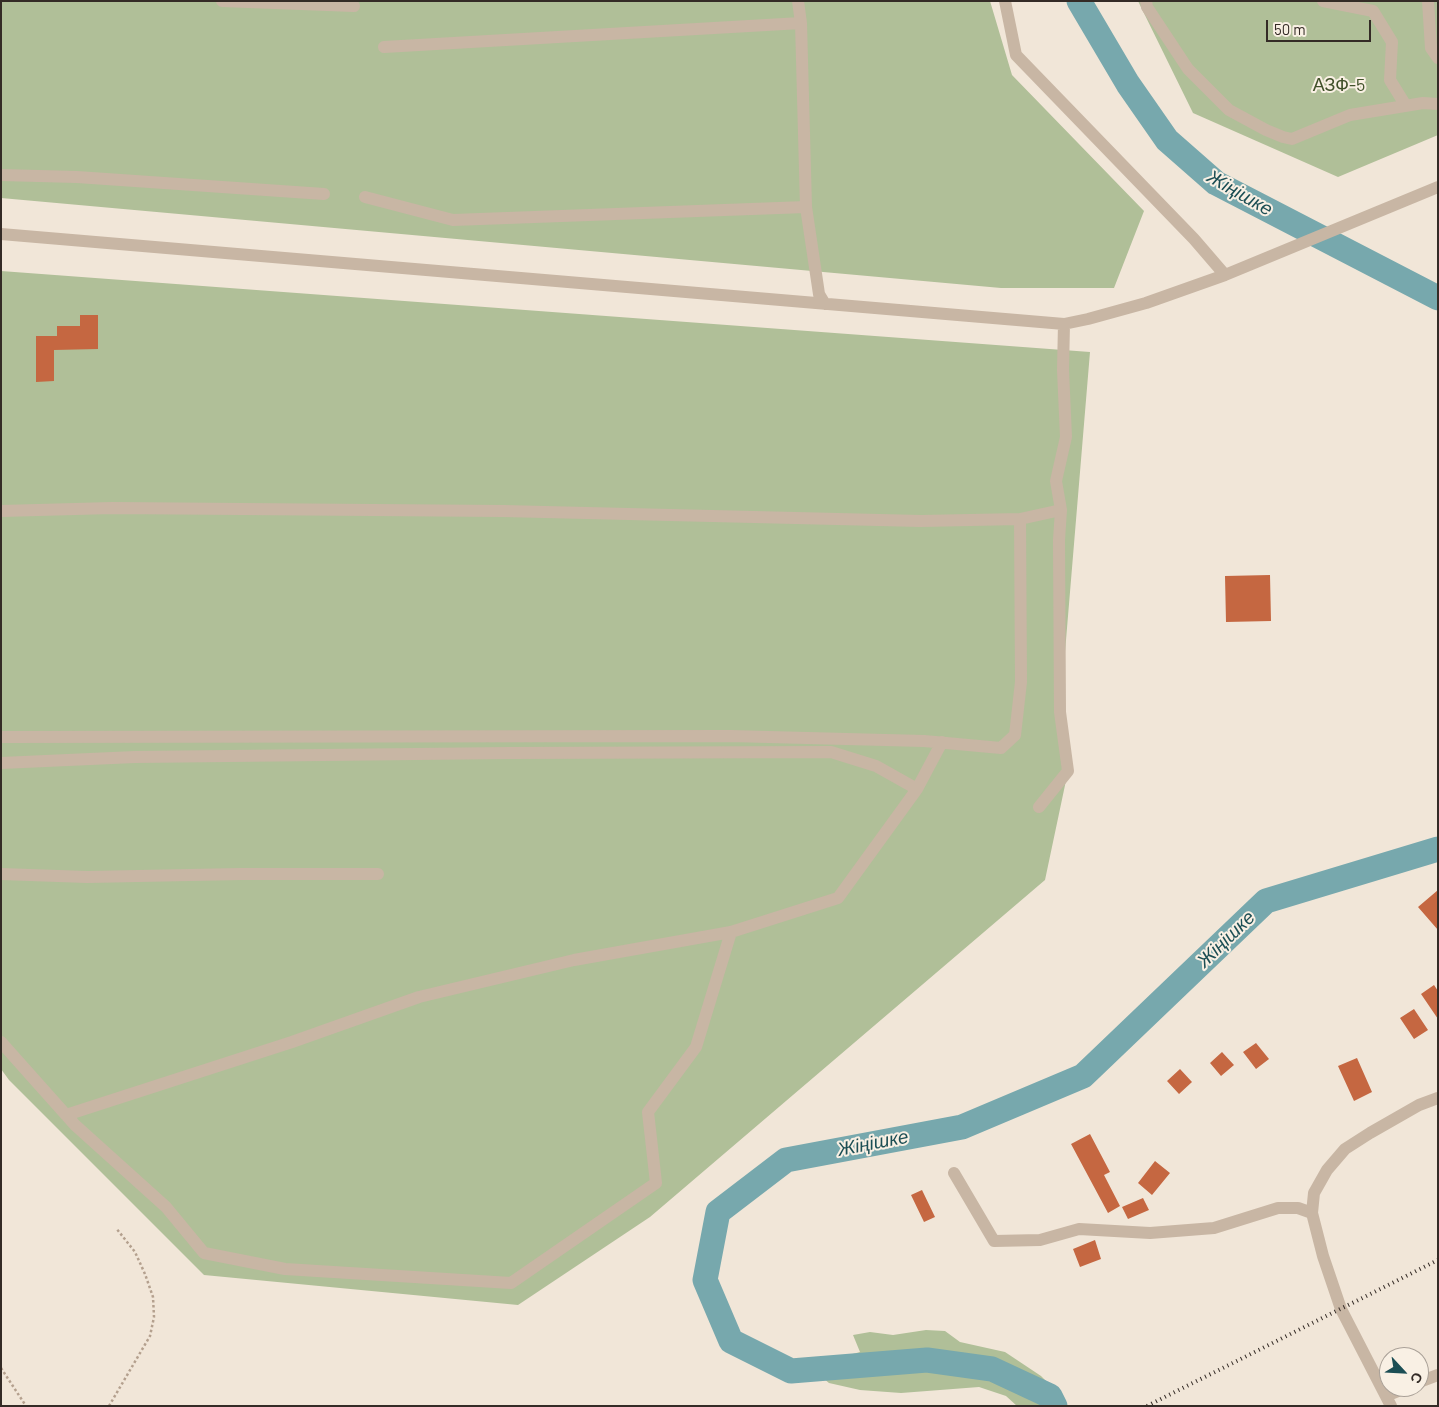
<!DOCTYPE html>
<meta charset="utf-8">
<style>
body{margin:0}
#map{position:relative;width:1439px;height:1407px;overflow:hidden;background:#f1e6d8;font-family:Barlow,sans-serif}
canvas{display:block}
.frame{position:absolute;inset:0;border:2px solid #342b26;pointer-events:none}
.north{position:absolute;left:1379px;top:1347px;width:50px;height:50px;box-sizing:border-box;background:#f9f0e4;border:1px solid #aaa198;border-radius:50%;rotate:115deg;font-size:14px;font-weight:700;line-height:20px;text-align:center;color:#342b26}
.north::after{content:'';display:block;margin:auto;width:18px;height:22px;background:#1c4e54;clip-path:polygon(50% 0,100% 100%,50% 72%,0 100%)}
.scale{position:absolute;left:1266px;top:20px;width:105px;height:22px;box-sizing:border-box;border:2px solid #342b26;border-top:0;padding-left:6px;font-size:15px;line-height:18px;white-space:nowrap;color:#342b26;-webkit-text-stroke:4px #f9f0e4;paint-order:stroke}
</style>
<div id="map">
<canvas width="1439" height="1407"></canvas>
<div class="frame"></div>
<div class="north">С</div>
<div class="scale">50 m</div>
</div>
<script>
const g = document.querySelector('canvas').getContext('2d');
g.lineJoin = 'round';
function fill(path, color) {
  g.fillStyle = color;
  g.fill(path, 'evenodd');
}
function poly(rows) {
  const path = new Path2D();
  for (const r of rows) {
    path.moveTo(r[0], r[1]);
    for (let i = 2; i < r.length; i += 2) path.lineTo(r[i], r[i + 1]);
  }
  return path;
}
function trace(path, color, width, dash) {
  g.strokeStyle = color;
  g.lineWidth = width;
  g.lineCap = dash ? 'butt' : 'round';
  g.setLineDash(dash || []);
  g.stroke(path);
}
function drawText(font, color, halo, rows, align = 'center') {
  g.font = font + ' Barlow,sans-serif';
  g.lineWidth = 4;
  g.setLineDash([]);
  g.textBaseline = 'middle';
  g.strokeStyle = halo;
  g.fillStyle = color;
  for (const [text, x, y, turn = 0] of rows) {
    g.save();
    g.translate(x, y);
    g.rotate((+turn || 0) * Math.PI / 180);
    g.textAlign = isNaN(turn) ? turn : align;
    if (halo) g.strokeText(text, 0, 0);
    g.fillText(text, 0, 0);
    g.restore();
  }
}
fill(poly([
 [1,1,990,1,1012,75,1144,211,1114,288,1001,288,1,198],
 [1138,1,1438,1,1438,135,1338,177,1193,113],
 [1,271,1090,352,1060,712,1068,771,1045,880,650,1217,518,1305,204,1275,9,1080,1,1069],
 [926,1330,945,1331,960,1342,1005,1352,1041,1376,1049,1384,1058,1397,1055,1406,1017,1406,1006,1396,979,1387,901,1393,860,1390,829,1383,823,1378,821,1363,860,1352,853,1335,870,1332,893,1335]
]), '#b0bf98');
trace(poly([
 [1079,1,1128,84,1167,140,1216,183,1438,298],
 [1055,1406,1050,1396,992,1369,927,1360,791,1371,731,1341,705,1280,718,1212,786,1160,962,1127,1083,1076,1266,901,1438,849]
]), '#77a8ad', 25);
fill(poly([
 [80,315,98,315,98,349,54,350,54,381,36,382,36,336,57,336,57,326,80,326],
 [1270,575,1271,621,1226,622,1225,576],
 [1438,890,1438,930,1418,907],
 [1434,985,1438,991,1438,1019,1421,994],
 [1414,1009,1428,1030,1414,1039,1400,1018],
 [1256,1043,1269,1059,1256,1069,1243,1052],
 [1222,1052,1234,1065,1221,1076,1210,1063],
 [1357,1058,1372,1092,1354,1101,1338,1066],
 [1180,1069,1192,1082,1179,1094,1167,1081],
 [1090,1134,1110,1172,1104,1175,1120,1206,1108,1213,1071,1144],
 [1155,1161,1170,1173,1152,1195,1138,1183],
 [922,1190,935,1217,924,1222,911,1195],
 [1143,1198,1149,1210,1128,1219,1122,1207],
 [1095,1240,1101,1259,1080,1267,1073,1249]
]), '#c56741');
trace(poly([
 [1,1368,26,1406],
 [109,1406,150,1336,154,1317,153,1297,145,1274,135,1252,116,1228]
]), '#b4a08e', 2.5, [2.5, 2.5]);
trace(poly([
 [222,1,354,6],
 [798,1,801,23,806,207,819,294,825,304],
 [1005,1,1016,55,1194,239,1225,275],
 [1146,1,1147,7,1188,69,1229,110,1266,130,1283,137,1292,139,1350,115,1423,103,1438,104],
 [1323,1,1373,11,1392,42,1390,80,1406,106],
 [1428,1,1431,48,1438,58],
 [384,47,801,23],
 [1,175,77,177,324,194],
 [365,197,453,220,806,207],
 [1,234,1064,324,1088,319,1146,303,1225,275,1438,187],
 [1,511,112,508,503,511,921,521,1020,519],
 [1,737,730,736,924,741,1001,748,1015,735,1021,682,1020,519,1061,510],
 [1,763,135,757,510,753,831,752,876,766,917,789,838,898,731,932,574,960,419,997,292,1042,66,1115],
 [917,789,942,742],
 [1039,807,1068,771,1060,712,1059,540,1061,510,1056,481,1066,437,1063,370,1064,324],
 [1,874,87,877,241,874,378,874],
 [1,1042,75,1125,166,1207,204,1253,285,1269,511,1283,656,1183,648,1112,696,1047,731,932],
 [954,1173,994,1241,1040,1240,1079,1229,1150,1233,1214,1228,1278,1208,1298,1208,1312,1213],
 [1419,1382,1438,1375],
 [1386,1396,1408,1387],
 [1391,1406,1341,1309,1323,1256,1312,1213,1314,1193,1327,1170,1345,1149,1370,1133,1419,1105,1438,1098]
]), '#c8b6a4', 12);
trace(poly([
 [1147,1406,1438,1260]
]), '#342b26', 4, [1, 4]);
drawText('18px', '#41512a', '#f9f0e4', [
 ["АЗФ-5",1339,85]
]);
drawText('italic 19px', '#1c4e54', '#f9f0e4', [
 ["Жіңішке",1240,193,30],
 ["Жіңішке",1226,939,-44],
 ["Жіңішке",873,1143,-11]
]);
</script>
